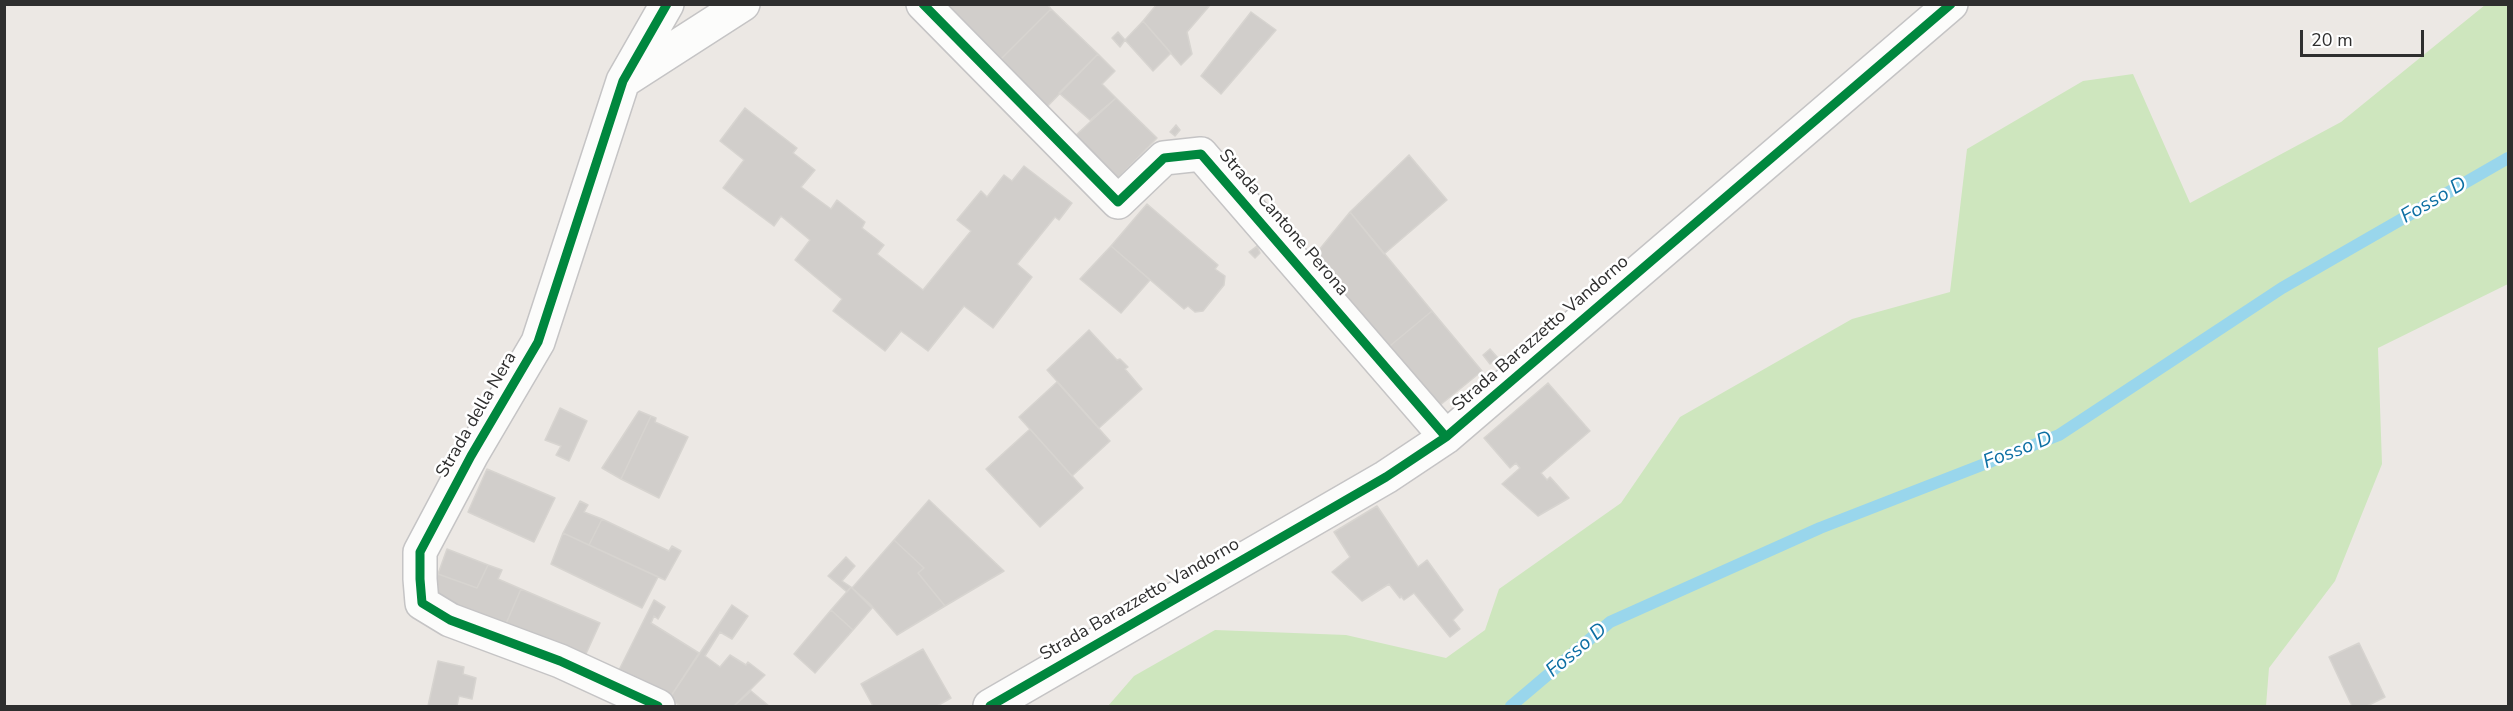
<!DOCTYPE html>
<style>
body{margin:0}
#map{position:relative;width:2513px;height:711px;overflow:hidden;background:#ece8e4;font-family:"Nunito Sans",sans-serif}
canvas{display:block}
.frame{position:absolute;inset:0;border:6px solid #2e2e2e;pointer-events:none}
.scale{position:absolute;left:2300px;top:30px;width:124px;height:27px;box-sizing:border-box;border:3px solid #2e2e2e;border-top:0;padding-left:8px;font-size:18px;line-height:21px;white-space:nowrap;color:#2e2e2e;-webkit-text-stroke:4px #fff;paint-order:stroke}
</style>
<div id="map">
<canvas width="2513" height="711"></canvas>
<div class="frame"></div>
<div class="scale">20 m</div>
</div>
<script>
const g = document.querySelector('canvas').getContext('2d');
g.lineJoin = 'round';
function fill(path, color) {
  g.fillStyle = color;
  g.fill(path, 'evenodd');
}
function poly(rows) {
  const path = new Path2D();
  for (const r of rows) {
    path.moveTo(r[0], r[1]);
    for (let i = 2; i < r.length; i += 2) path.lineTo(r[i], r[i + 1]);
  }
  return path;
}
function trace(path, color, width, dash) {
  g.strokeStyle = color;
  g.lineWidth = width;
  g.lineCap = dash ? 'butt' : 'round';
  g.setLineDash(dash || []);
  g.stroke(path);
}
function drawText(font, color, halo, rows, align = 'center') {
  g.font = font + ' "Nunito Sans",sans-serif';
  g.lineWidth = 5;
  g.setLineDash([]);
  g.textBaseline = 'middle';
  g.strokeStyle = halo;
  g.fillStyle = color;
  for (const [text, x, y, turn = 0] of rows) {
    g.save();
    g.translate(x, y);
    g.rotate((+turn || 0) * Math.PI / 180);
    g.textAlign = isNaN(turn) ? turn : align;
    if (halo) g.strokeText(text, 0, 0);
    g.fillText(text, 0, 0);
    g.restore();
  }
}
fill(poly([
 [2485,5,2508,5,2508,284,2378,348,2382,464,2335,581,2269,668,2266,706,1108,706,1134,676,1215,630,1346,635,1446,658,1485,630,1499,589,1621,503,1680,417,1852,319,1950,292,1967,149,2083,81,2133,74,2190,203,2341,122]
]), '#cee6be');
trace(poly([
 [1511,706,1610,622,1820,528,2059,435,2282,288,2508,158]
]), '#99d6ec', 12);
const building = poly([
 [943,4,1047,4,1051,9,995,65,943,4],
 [1157,4,1211,4,1187,32,1192,54,1181,65,1143,21,1157,4],
 [1051,9,1098,54,1042,112,995,65,1051,9],
 [1251,12,1276,30,1221,94,1201,76,1251,12],
 [1143,21,1171,53,1153,71,1125,40,1143,21],
 [1118,32,1125,40,1120,47,1112,38,1118,32],
 [1098,54,1115,71,1102,84,1116,98,1090,120,1059,93,1098,54],
 [1116,98,1157,138,1118,178,1075,136,1116,98],
 [745,108,797,148,793,153,815,170,801,187,831,209,837,200,865,222,862,228,884,245,877,254,923,290,971,231,957,220,981,191,987,197,1004,175,1012,181,1024,166,1072,203,1059,220,1055,217,1017,264,1032,277,993,328,964,306,928,351,901,331,885,351,833,311,842,299,795,260,810,240,781,216,774,226,723,188,744,160,720,141,745,108],
 [1176,125,1180,130,1175,136,1170,132,1176,125],
 [1409,155,1447,200,1384,254,1350,212,1409,155],
 [1147,204,1218,265,1215,269,1225,276,1224,285,1203,311,1195,312,1188,306,1184,309,1111,246,1147,204],
 [1350,212,1432,311,1385,350,1310,261,1350,212],
 [1111,246,1150,280,1121,313,1080,279,1111,246],
 [1257,246,1260,253,1255,258,1249,252,1257,246],
 [1432,311,1482,371,1434,410,1385,350,1432,311],
 [1089,330,1117,360,1120,359,1128,367,1125,369,1142,389,1099,428,1047,370,1089,330],
 [1490,349,1498,358,1490,364,1483,355,1490,349],
 [1057,382,1110,441,1072,476,1019,417,1057,382],
 [1548,383,1590,431,1541,473,1547,480,1550,477,1569,498,1538,516,1502,484,1520,468,1516,463,1510,468,1484,438,1548,383],
 [560,408,587,421,569,461,556,455,561,446,545,440,560,408],
 [639,411,651,416,621,479,602,468,639,411],
 [651,416,656,418,655,422,688,437,659,498,621,479,651,416],
 [1030,429,1083,488,1040,527,986,469,1030,429],
 [487,469,555,498,534,542,468,512,487,469],
 [929,500,1004,571,945,606,918,573,924,568,894,540,929,500],
 [580,501,588,505,584,512,602,519,589,545,563,533,580,501],
 [1377,506,1418,567,1427,560,1463,610,1453,620,1460,629,1450,637,1414,593,1404,600,1401,596,1400,598,1389,584,1362,601,1332,572,1350,557,1334,532,1377,506],
 [602,519,669,551,672,546,681,551,665,580,589,545,602,519],
 [563,533,658,577,642,608,551,564,563,533],
 [894,540,924,568,918,573,945,606,897,635,870,604,852,588,894,540],
 [447,549,488,565,477,588,438,574,447,549],
 [846,557,855,566,842,581,851,587,847,592,828,576,846,557],
 [488,565,502,570,498,579,521,589,505,626,430,595,438,574,477,588,488,565],
 [851,587,872,608,853,630,831,610,851,587],
 [521,589,600,623,585,656,505,626,521,589],
 [654,600,665,607,658,619,654,616,651,623,699,653,669,699,619,670,654,600],
 [732,605,748,616,732,639,720,632,705,656,720,667,730,655,746,665,748,662,765,675,734,706,681,706,669,699,732,605],
 [831,610,853,630,815,673,794,654,831,610],
 [2359,643,2385,697,2367,706,2352,706,2329,657,2359,643],
 [923,649,951,698,937,706,873,706,861,684,923,649],
 [438,661,464,667,463,674,476,678,472,699,459,696,457,706,428,706,438,661],
 [751,691,769,706,734,706,751,691]
]);
fill(building, '#d1cecb');
trace(building, '#d7d4d0', 1.5);
const minor = poly([
 [923,4,1118,202,1164,158,1201,154,1446,437],
 [628,78,743,4],
 [658,706,560,661,450,620,422,603,420,579,420,552,471,456,538,342,623,81,667,4],
 [990,706,1386,477,1446,437,1951,4]
]);
trace(minor, '#c5c4c5', 36);
trace(minor, '#fcfcfb', 33);
trace(poly([
 [923,4,1118,202,1164,158,1201,154,1446,437],
 [658,706,560,661,450,620,422,603,420,579,420,552,471,456,538,342,623,81,667,4],
 [990,706,1386,477,1446,437,1951,4]
]), '#00873e', 9);
drawText('18px', '#2e2e2e', '#fff', [
 ["Strada Cantone Perona",1283,223,49],
 ["Strada Barazzetto Vandorno",1541,334,-41],
 ["Strada della Nera",477,415,-60],
 ["Strada Barazzetto Vandorno",1140,600,-30]
]);
drawText('italic 20px', '#0d6fa3', '#fff', [
 ["Fosso D",2434,201,-30],
 ["Fosso D",2018,451,-21],
 ["Fosso D",1577,651,-40]
]);
</script>
